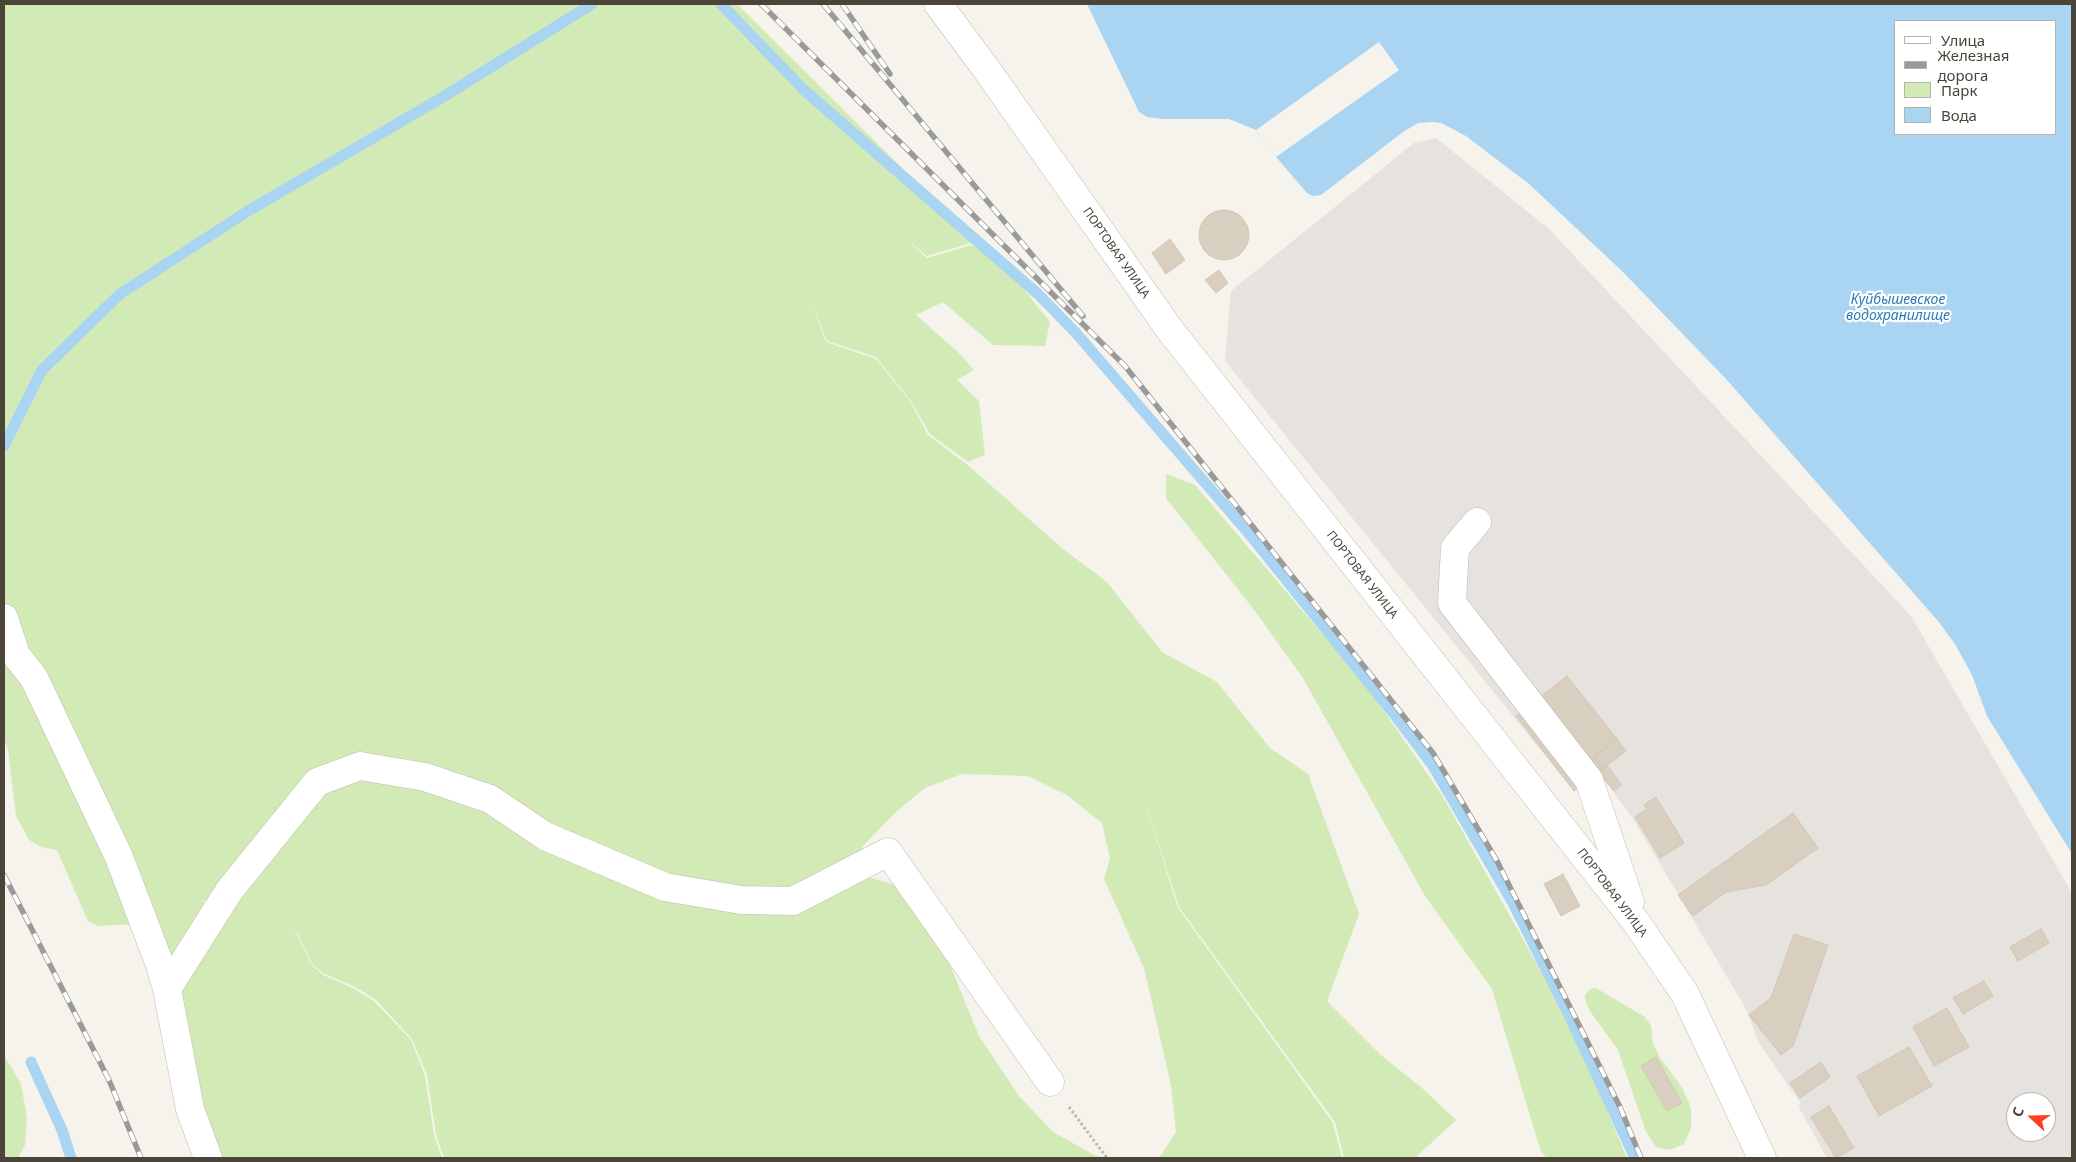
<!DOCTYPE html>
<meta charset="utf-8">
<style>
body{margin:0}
#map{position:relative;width:2076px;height:1162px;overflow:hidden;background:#f6f3ec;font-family:"Noto Sans",sans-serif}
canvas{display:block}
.frame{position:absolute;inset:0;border:5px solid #4b4439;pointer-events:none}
.legend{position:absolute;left:1894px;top:20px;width:162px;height:115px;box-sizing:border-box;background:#fff;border:1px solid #b7b4b0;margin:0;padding:6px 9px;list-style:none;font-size:15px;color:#4b4439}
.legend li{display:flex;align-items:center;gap:10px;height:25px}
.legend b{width:25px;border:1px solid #b7b4b0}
.north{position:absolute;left:2006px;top:1092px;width:50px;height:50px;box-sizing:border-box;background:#fff;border:1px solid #b7b4b0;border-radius:50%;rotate:291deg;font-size:14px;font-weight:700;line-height:20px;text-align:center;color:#4b4439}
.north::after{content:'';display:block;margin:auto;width:18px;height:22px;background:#fc3f1d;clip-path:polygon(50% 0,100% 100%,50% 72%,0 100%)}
</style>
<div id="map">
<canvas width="2076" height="1162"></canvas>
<div class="frame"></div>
<ul class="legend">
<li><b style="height:6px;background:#fff"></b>Улица</li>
<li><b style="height:6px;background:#9a9a9a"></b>Железная дорога</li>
<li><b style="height:14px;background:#d2eab5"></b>Парк</li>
<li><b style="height:14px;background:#a9d4f2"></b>Вода</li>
</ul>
<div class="north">С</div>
</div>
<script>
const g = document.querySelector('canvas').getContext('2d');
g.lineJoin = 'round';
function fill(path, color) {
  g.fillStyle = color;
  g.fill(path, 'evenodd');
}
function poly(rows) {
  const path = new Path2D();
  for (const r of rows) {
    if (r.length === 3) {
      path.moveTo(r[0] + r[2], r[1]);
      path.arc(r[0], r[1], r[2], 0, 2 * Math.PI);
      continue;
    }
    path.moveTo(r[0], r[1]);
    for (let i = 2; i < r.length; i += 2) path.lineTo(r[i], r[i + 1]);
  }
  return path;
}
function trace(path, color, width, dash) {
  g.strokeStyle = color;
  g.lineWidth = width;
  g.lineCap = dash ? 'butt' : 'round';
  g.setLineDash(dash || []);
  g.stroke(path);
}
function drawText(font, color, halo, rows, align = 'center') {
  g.font = font + ' "Noto Sans",sans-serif';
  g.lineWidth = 4.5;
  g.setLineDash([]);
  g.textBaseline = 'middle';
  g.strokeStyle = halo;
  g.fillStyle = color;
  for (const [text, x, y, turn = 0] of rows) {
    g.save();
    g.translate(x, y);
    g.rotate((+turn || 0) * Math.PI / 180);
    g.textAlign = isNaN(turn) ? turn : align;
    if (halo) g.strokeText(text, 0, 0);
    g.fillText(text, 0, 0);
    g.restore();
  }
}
fill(poly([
 [1436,138,1549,229,1911,616,2072,893,2072,1158,1827,1158,1798,1106,1801,1104,1759,1043,1746,1009,1635,822,1599,772,1574,791,1225,361,1231,291,1414,143],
 [2016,1102,2046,1102,2046,1132,2016,1132]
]), '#e6e2dd');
fill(poly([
 [4,4,737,4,913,179,993,252,971,243,927,256,906,239,927,258,971,245,996,254,1050,322,1045,346,993,345,943,302,916,315,959,353,974,370,957,380,979,401,985,455,968,462,930,434,911,401,876,357,827,341,809,297,826,342,876,359,910,401,928,435,969,466,1063,549,1107,582,1162,652,1217,682,1270,748,1308,774,1359,914,1327,1001,1382,1056,1422,1088,1456,1120,1416,1157,1421,1158,1344,1158,1335,1122,1179,907,1140,786,1178,908,1333,1123,1342,1158,1157,1158,1161,1155,1176,1132,1171,1085,1144,968,1104,879,1110,858,1102,823,1067,795,1028,776,962,774,925,788,897,811,864,845,859,854,865,876,895,885,941,943,979,1036,1019,1096,1053,1132,1094,1155,1105,1158,444,1158,436,1135,427,1075,412,1039,376,1000,355,987,323,973,311,963,298,933,288,923,297,933,310,963,323,975,353,988,375,1002,411,1040,425,1076,434,1135,442,1158,220,1158,199,1120,178,1060,178,1003,186,965,203,937,227,911,204,900,202,916,181,950,172,957,161,954,156,948,148,929,136,924,98,926,88,921,57,850,41,847,29,840,16,816,8,750,4,737,4,664,26,683,45,713,77,794,81,808,78,794,46,713,27,682,4,663],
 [1166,474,1195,485,1366,685,1442,795,1569,1021,1627,1158,1547,1158,1541,1152,1492,989,1425,896,1303,678,1255,611,1166,498],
 [1596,988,1645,1017,1651,1026,1653,1043,1659,1056,1683,1089,1691,1108,1691,1128,1684,1144,1670,1150,1656,1147,1646,1132,1618,1050,1590,1011,1585,999,1585,995,1590,989],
 [4,1055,21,1084,27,1118,25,1145,18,1158,4,1158]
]), '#d2eab5');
fill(poly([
 [1087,4,2072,4,2072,854,1987,716,1972,675,1955,644,1938,621,1727,380,1622,271,1529,184,1466,136,1441,123,1432,122,1418,123,1403,132,1321,195,1313,196,1307,193,1276,157,1256,130,1229,119,1163,119,1147,117,1139,112],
 [1895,21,2055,21,2055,134,1895,134]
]), '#a9d4f2');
fill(poly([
 [1379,42,1399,70,1276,157,1256,130]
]), '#f6f3ec');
trace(poly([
 [721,4,804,90,1038,294,1076,333,1251,536,1394,714,1433,766,1513,903,1568,1013,1635,1158],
 [4,446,42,370,120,294,248,211,443,97,592,4],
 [31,1062,62,1130,71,1158]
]), '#a9d4f2', 11);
const building = poly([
 [1224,235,25],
 [1170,239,1185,260,1166,274,1152,253,1170,239],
 [1219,270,1228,283,1216,293,1205,280,1219,270],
 [1567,676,1617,739,1594,757,1603,769,1574,791,1516,716,1567,676],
 [1617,739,1626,751,1603,769,1594,757,1617,739],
 [1607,765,1622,785,1614,791,1598,772,1607,765],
 [1656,797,1684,843,1660,858,1635,817,1647,809,1644,805,1656,797],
 [1793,813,1818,848,1766,885,1726,892,1693,916,1678,895,1793,813],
 [1563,874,1580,906,1561,916,1544,884,1563,874],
 [2041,929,2049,943,2018,961,2010,947,2041,929],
 [1794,934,1828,945,1793,1046,1781,1055,1749,1015,1771,998,1794,934],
 [1984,981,1993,996,1963,1014,1953,998,1984,981],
 [1947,1008,1969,1047,1934,1066,1913,1027,1947,1008],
 [1909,1047,1932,1086,1879,1116,1857,1076,1909,1047],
 [1656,1057,1682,1103,1667,1111,1641,1066,1656,1057],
 [1821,1062,1830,1077,1800,1098,1790,1083,1821,1062],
 [1829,1106,1854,1148,1836,1158,1811,1117,1829,1106]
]);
fill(building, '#d8cfc1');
trace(building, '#d3c7b4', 1);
const minor = poly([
 [938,4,987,70,1170,330,1636,922,1685,994,1762,1158],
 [1477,522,1455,548,1452,603,1589,780,1630,902],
 [4,618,16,655,34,678,119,857,160,965,167,989,190,1109,208,1158],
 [167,989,229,891,317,782,360,766,425,777,490,799,545,836,665,887,741,900,793,901,888,852,1050,1082]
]);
trace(minor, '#c2bbae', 29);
trace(poly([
 [1069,1107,1107,1158]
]), '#c4b79f', 3, [2.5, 2.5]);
trace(minor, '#fff', 28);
const rail = poly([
 [761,4,1125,366,1433,753,1497,861,1620,1107,1641,1158],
 [823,4,1083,316],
 [842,4,890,74],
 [4,875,109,1080,141,1158]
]);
trace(rail, '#9a9a9a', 5.5);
trace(rail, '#fff', 4, [11]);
drawText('12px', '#4b4439', '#fff', [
 ["ПОРТОВАЯ УЛИЦА",1116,253,55],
 ["ПОРТОВАЯ УЛИЦА",1362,575,52],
 ["ПОРТОВАЯ УЛИЦА",1612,893,53]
]);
drawText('italic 14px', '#2e7ab2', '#fff', [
 ["Куйбышевское",1898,300],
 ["водохранилище",1898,316]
]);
</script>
